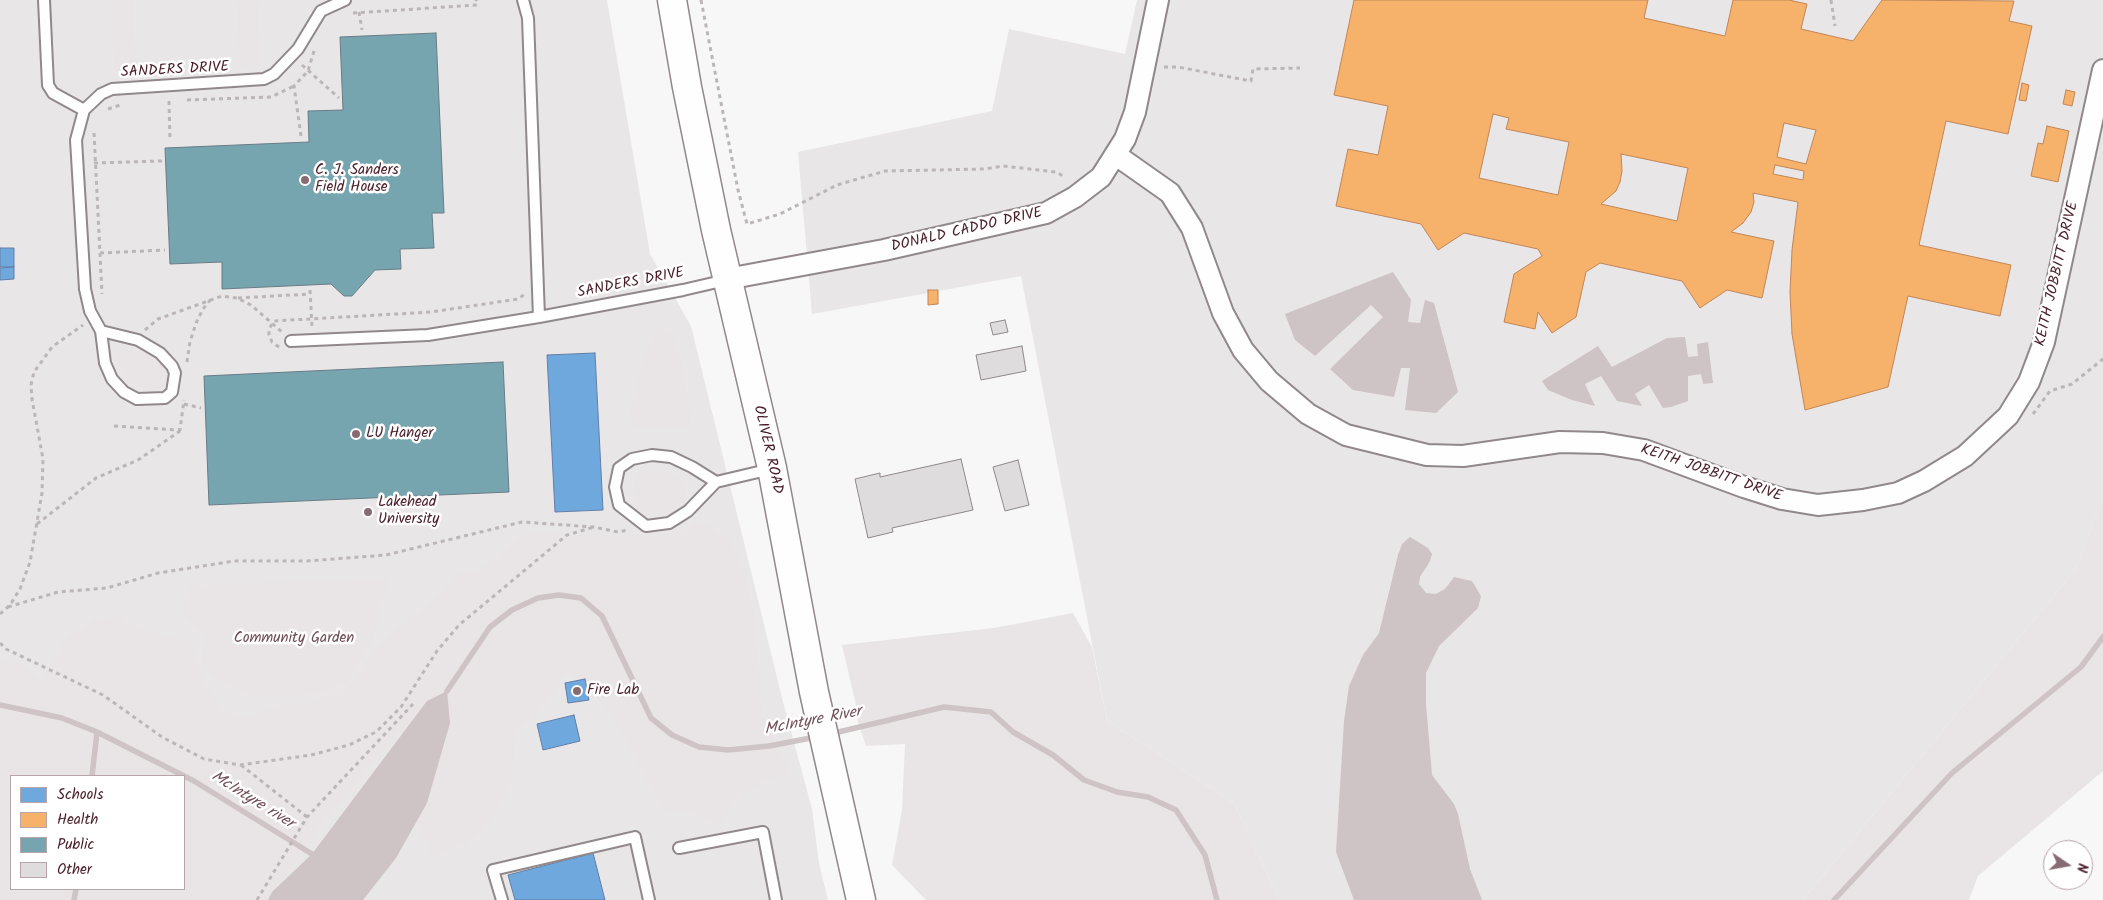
<!DOCTYPE html>
<style>
body{margin:0}
#map{position:relative;width:2103px;height:900px;overflow:hidden;background:#f7f7f7;font-family:Kalam,sans-serif}
canvas{display:block}
.legend{position:absolute;left:10px;top:775px;width:175px;height:115px;box-sizing:border-box;background:#fff;border:1px solid #b7a5aa;margin:0;padding:6px 9px;list-style:none;font-size:15px;color:#4a1f2b}
.legend li{display:flex;align-items:center;gap:10px;height:25px}
.legend b{width:25px;border:1px solid #b7a5aa}
.north{position:absolute;left:2043px;top:840px;width:50px;height:50px;box-sizing:border-box;background:#fff;border:1px solid #b7a5aa;border-radius:50%;rotate:102deg;font-size:14px;font-weight:700;line-height:20px;text-align:center;color:#4a1f2b}
.north::after{content:'';display:block;margin:auto;width:18px;height:22px;background:#876b72;clip-path:polygon(50% 0,100% 100%,50% 72%,0 100%)}
</style>
<div id="map">
<canvas width="2103" height="900"></canvas>
<ul class="legend">
<li><b style="height:14px;background:#6fa8dc"></b>Schools</li>
<li><b style="height:14px;background:#f6b26b"></b>Health</li>
<li><b style="height:14px;background:#76a5af"></b>Public</li>
<li><b style="height:14px;background:#dedcdc"></b>Other</li>
</ul>
<div class="north">N</div>
</div>
<script>
const g = document.querySelector('canvas').getContext('2d');
g.lineJoin = 'round';
function fill(path, color) {
  g.fillStyle = color;
  g.fill(path, 'evenodd');
}
function poly(rows) {
  const path = new Path2D();
  for (const r of rows) {
    path.moveTo(r[0], r[1]);
    for (let i = 2; i < r.length; i += 2) path.lineTo(r[i], r[i + 1]);
  }
  return path;
}
function trace(path, color, width, dash) {
  g.strokeStyle = color;
  g.lineWidth = width;
  g.lineCap = dash ? 'butt' : 'round';
  g.setLineDash(dash || []);
  g.stroke(path);
}
function drawText(font, color, halo, rows, align = 'center') {
  g.font = font + ' Kalam,sans-serif';
  g.lineWidth = 5;
  g.setLineDash([]);
  g.textBaseline = 'middle';
  g.strokeStyle = halo;
  g.fillStyle = color;
  for (const [text, x, y, turn = 0] of rows) {
    g.save();
    g.translate(x, y);
    g.rotate((+turn || 0) * Math.PI / 180);
    g.textAlign = isNaN(turn) ? turn : align;
    if (halo) g.strokeText(text, 0, 0);
    g.fillText(text, 0, 0);
    g.restore();
  }
}
fill(poly([
 [0,0,607,0,650,254,691,326,782,698,812,809,819,863,828,900,0,900],
 [11,776,184,776,184,889,11,889],
 [1137,0,2103,0,2103,497,2076,569,1803,900,1279,900,1234,803,1107,721,1021,276,812,314,798,152,992,111,1009,29,1125,54]
]), '#e9e6e7');
fill(poly([
 [111,0,133,0,136,71,114,73],
 [237,0,257,0,260,64,240,67],
 [660,328,673,335,679,352,685,379,691,427,635,428,630,414,642,361,648,346],
 [121,348,149,356,162,366,166,381,162,388,148,390,131,384,118,366,114,354],
 [649,471,665,472,681,481,687,489,684,501,666,513,648,516,638,509,633,495,634,483,640,475],
 [2103,497,2103,771,1978,876,1969,900,1803,900,2076,569],
 [695,521,709,526,730,541,740,559,755,615,762,715,791,773,764,781,736,801,717,826,694,812,665,813,609,709,571,674,562,677,556,691,534,717,516,730,511,785,500,806,481,831,464,844,433,857,420,831,400,730,321,824,268,900,0,900,0,661,20,664,41,681,68,637,94,620,121,616,135,628,191,642,203,679,221,710,248,717,289,703,312,703,352,684,379,645,449,587,455,575,479,569,497,559,519,536,543,533,582,537,679,534],
 [11,776,184,776,184,889,11,889],
 [388,578,373,638,348,681,326,694,248,696,216,678,201,661,205,637,183,614,189,586],
 [1073,613,1092,647,1107,721,1234,803,1279,900,926,900,892,865,902,810,905,744,866,746,858,722,857,709,842,645,994,628]
]), '#e9e5e6');
fill(poly([
 [1393,272,1411,300,1408,322,1420,323,1425,300,1434,303,1458,392,1436,413,1405,410,1410,368,1401,368,1394,397,1353,390,1330,369,1383,317,1371,305,1315,356,1295,340,1285,314],
 [1685,337,1688,357,1698,356,1697,344,1708,342,1713,383,1703,384,1701,374,1688,376,1688,401,1671,407,1663,408,1649,385,1635,394,1642,406,1617,401,1601,376,1585,384,1595,406,1572,400,1548,390,1542,381,1598,346,1612,367,1667,338],
 [1410,537,1428,548,1432,554,1430,561,1420,577,1419,584,1426,593,1436,594,1445,589,1454,577,1472,581,1481,596,1478,608,1439,646,1426,673,1426,704,1432,775,1454,804,1458,814,1470,869,1482,900,1354,900,1336,852,1344,721,1349,686,1363,655,1379,633,1398,555,1402,544],
 [447,691,450,723,427,803,396,858,363,900,268,900,272,892,312,854,427,701]
]), '#cec3c5');
const schools = poly([
 [0,248,14,248,14,267,0,267,0,248],
 [14,267,14,279,0,280,0,268,14,267],
 [595,353,603,510,555,512,547,355,595,353],
 [585,679,589,700,568,703,565,683,585,679],
 [574,715,580,741,543,750,537,724,574,715],
 [593,853,605,900,515,900,508,875,593,853]
]);
fill(schools, '#6fa8dc');
trace(schools, '#647fa7', 1);
const health = poly([
 [1354,0,1648,0,1644,18,1725,36,1733,0,1789,0,1807,4,1801,29,1853,41,1882,0,2014,1,2009,21,2032,26,2008,134,1946,121,1919,245,2011,265,2000,316,1908,296,1888,387,1805,410,1792,334,1790,292,1792,250,1798,202,1753,193,1754,202,1751,212,1743,223,1731,232,1774,241,1762,298,1727,290,1700,308,1682,281,1600,263,1586,272,1576,317,1552,333,1538,312,1535,329,1504,322,1514,274,1542,256,1538,249,1464,233,1438,250,1421,224,1336,206,1348,149,1378,155,1388,106,1334,95,1354,0],
 [1493,114,1509,118,1506,129,1569,142,1558,195,1479,178,1493,114],
 [1784,123,1816,130,1806,164,1777,157,1784,123],
 [1621,154,1688,168,1677,221,1601,204,1616,191,1620,182,1622,171,1621,154],
 [1775,165,1804,171,1803,180,1773,174,1775,165],
 [2022,83,2029,85,2026,101,2019,100,2022,83],
 [2066,90,2075,92,2072,106,2063,104,2066,90],
 [2047,126,2069,131,2058,182,2031,176,2038,143,2043,144,2047,126],
 [928,290,938,290,938,304,928,305,928,290]
]);
fill(health, '#f6b26b');
trace(health, '#c28658', 1);
const public = poly([
 [436,33,444,213,432,213,434,248,400,249,401,269,375,270,352,296,344,296,331,284,222,289,222,262,170,264,165,148,309,142,308,111,343,110,340,37,436,33],
 [503,362,509,492,209,505,204,376,503,362]
]);
fill(public, '#76a5af');
trace(public, '#697d87', 1);
trace(poly([
 [447,691,490,627,512,610,538,598,559,595,581,598,602,616,651,718,672,735,699,747,728,750,769,746,816,737],
 [0,705,62,718,97,732,92,776],
 [97,732,194,781,312,854],
 [830,734,944,707,991,712,1013,732,1053,755,1084,780,1117,792,1148,797,1176,810,1205,855,1217,900],
 [74,900,76,889],
 [1834,900,1952,773,2081,667,2103,637]
]), '#cec3c5', 5.5);
const building = poly([
 [1005,320,1008,332,993,335,990,323,1005,320],
 [1022,346,1026,371,981,380,976,355,1022,346],
 [961,459,973,510,892,528,893,532,868,538,855,479,880,473,880,477,961,459],
 [1018,460,1029,505,1005,511,993,467,1018,460]
]);
fill(building, '#dedcdc');
trace(building, '#90888a', 1);
const lane = poly([
 [44,0,48,85,53,93,84,110],
 [523,0,528,18,539,317,683,290,726,280],
 [101,331,138,340,160,353,172,366,175,373,172,392,165,398,137,399,124,392,112,379,105,363,101,331,90,311,85,289,76,140,84,110,101,94,112,89,264,79,274,74,298,49,321,11,345,0],
 [291,341,428,335,539,317],
 [716,482,688,511,669,523,646,526,619,505,615,487,619,468,632,459,652,455,671,457,692,467,716,482,771,469],
 [679,848,763,832,776,900],
 [502,900,493,870,635,837,649,900]
]);
const street = poly([
 [1116,155,1170,193,1192,228,1223,313,1243,350,1269,381,1308,414,1346,435,1427,455,1463,456,1560,442,1603,443,1644,450,1744,487,1782,499,1818,505,1863,500,1898,493,1924,481,1965,456,2008,416,2029,382,2044,342,2103,70],
 [727,279,884,250,1046,213,1075,197,1101,177,1125,139,1135,112,1158,0]
]);
const secondary = poly([
 [672,0,687,87,716,230,772,468,814,692,861,900]
]);
trace(lane, '#90888a', 14);
trace(street, '#90888a', 24);
trace(secondary, '#90888a', 31);
trace(poly([
 [701,0,738,190,747,224,780,214,837,185,885,171,985,169,1003,166,1056,172,1065,177],
 [1831,0,1835,26],
 [359,12,362,30],
 [353,13,477,5,476,0],
 [302,65,339,98],
 [1164,67,1178,67,1251,81,1253,69,1300,68],
 [187,100,271,97,294,86],
 [169,101,170,141],
 [108,109,123,104],
 [94,133,102,294],
 [301,136,294,86,308,71,314,51],
 [94,163,162,161],
 [100,253,165,250],
 [310,290,312,327],
 [238,298,310,294],
 [145,330,158,319,222,296,237,298,251,305,282,332],
 [279,347,272,342,269,335,269,329,274,321,431,312,518,299,525,294],
 [187,362,190,342,196,323,203,309,211,299],
 [184,404,201,408],
 [2033,414,2050,391,2072,384,2103,359],
 [114,426,180,430,184,400],
 [37,524,96,478,138,460,180,431],
 [8,607,58,592,107,588,158,573,234,561,307,561,386,555,522,522,594,527,618,532,628,530],
 [0,614,10,605,20,589,30,562,42,493,43,459,32,399,31,385,34,372,52,347,83,325],
 [0,643,6,649,103,695,162,737,204,759,240,765,311,755,349,745,376,732,401,707,437,651,459,625,567,535,594,527],
 [241,765,307,817],
 [257,900,307,817,413,704]
]), '#bcb6b8', 3, [4, 4]);
trace(lane, '#fefefe', 10);
trace(street, '#fefefe', 20);
trace(secondary, '#fefefe', 28);
for (const [x, y, r, color] of [
 [305,180,5,"#876b72"],
 [356,434,5,"#876b72"],
 [368,512,5,"#876b72"],
 [577,691,5,"#876b72"]
]) {
  const dot = new Path2D();
  dot.arc(x, y, r, 0, 2 * Math.PI);
  g.fillStyle = color;
  g.fill(dot);
  trace(dot, '#fff', 2);
}
drawText('15px', '#4a1f2b', '#fff', [
 ["SANDERS DRIVE",175,71,-3],
 ["DONALD CADDO DRIVE",967,231,-13],
 ["KEITH JOBBITT DRIVE",2058,274,-77],
 ["SANDERS DRIVE",631,284,-11],
 ["OLIVER ROAD",767,450,77],
 ["KEITH JOBBITT DRIVE",1711,474,19]
]);
drawText('15px', '#4a1f2b', '#fff', [
 ["C. J. Sanders",315,171],
 ["Field House",315,188],
 ["LU Hanger",366,434],
 ["Lakehead",378,503],
 ["University",378,520],
 ["Fire Lab",587,691]
], 'left');
drawText('15px', '#6f4d56', '#fff', [
 ["Community Garden",294,639]
]);
drawText('italic 16px', '#72515a', '#fff', [
 ["McIntyre River",813,722,-11],
 ["McIntyre river",252,801,32]
]);
</script>
